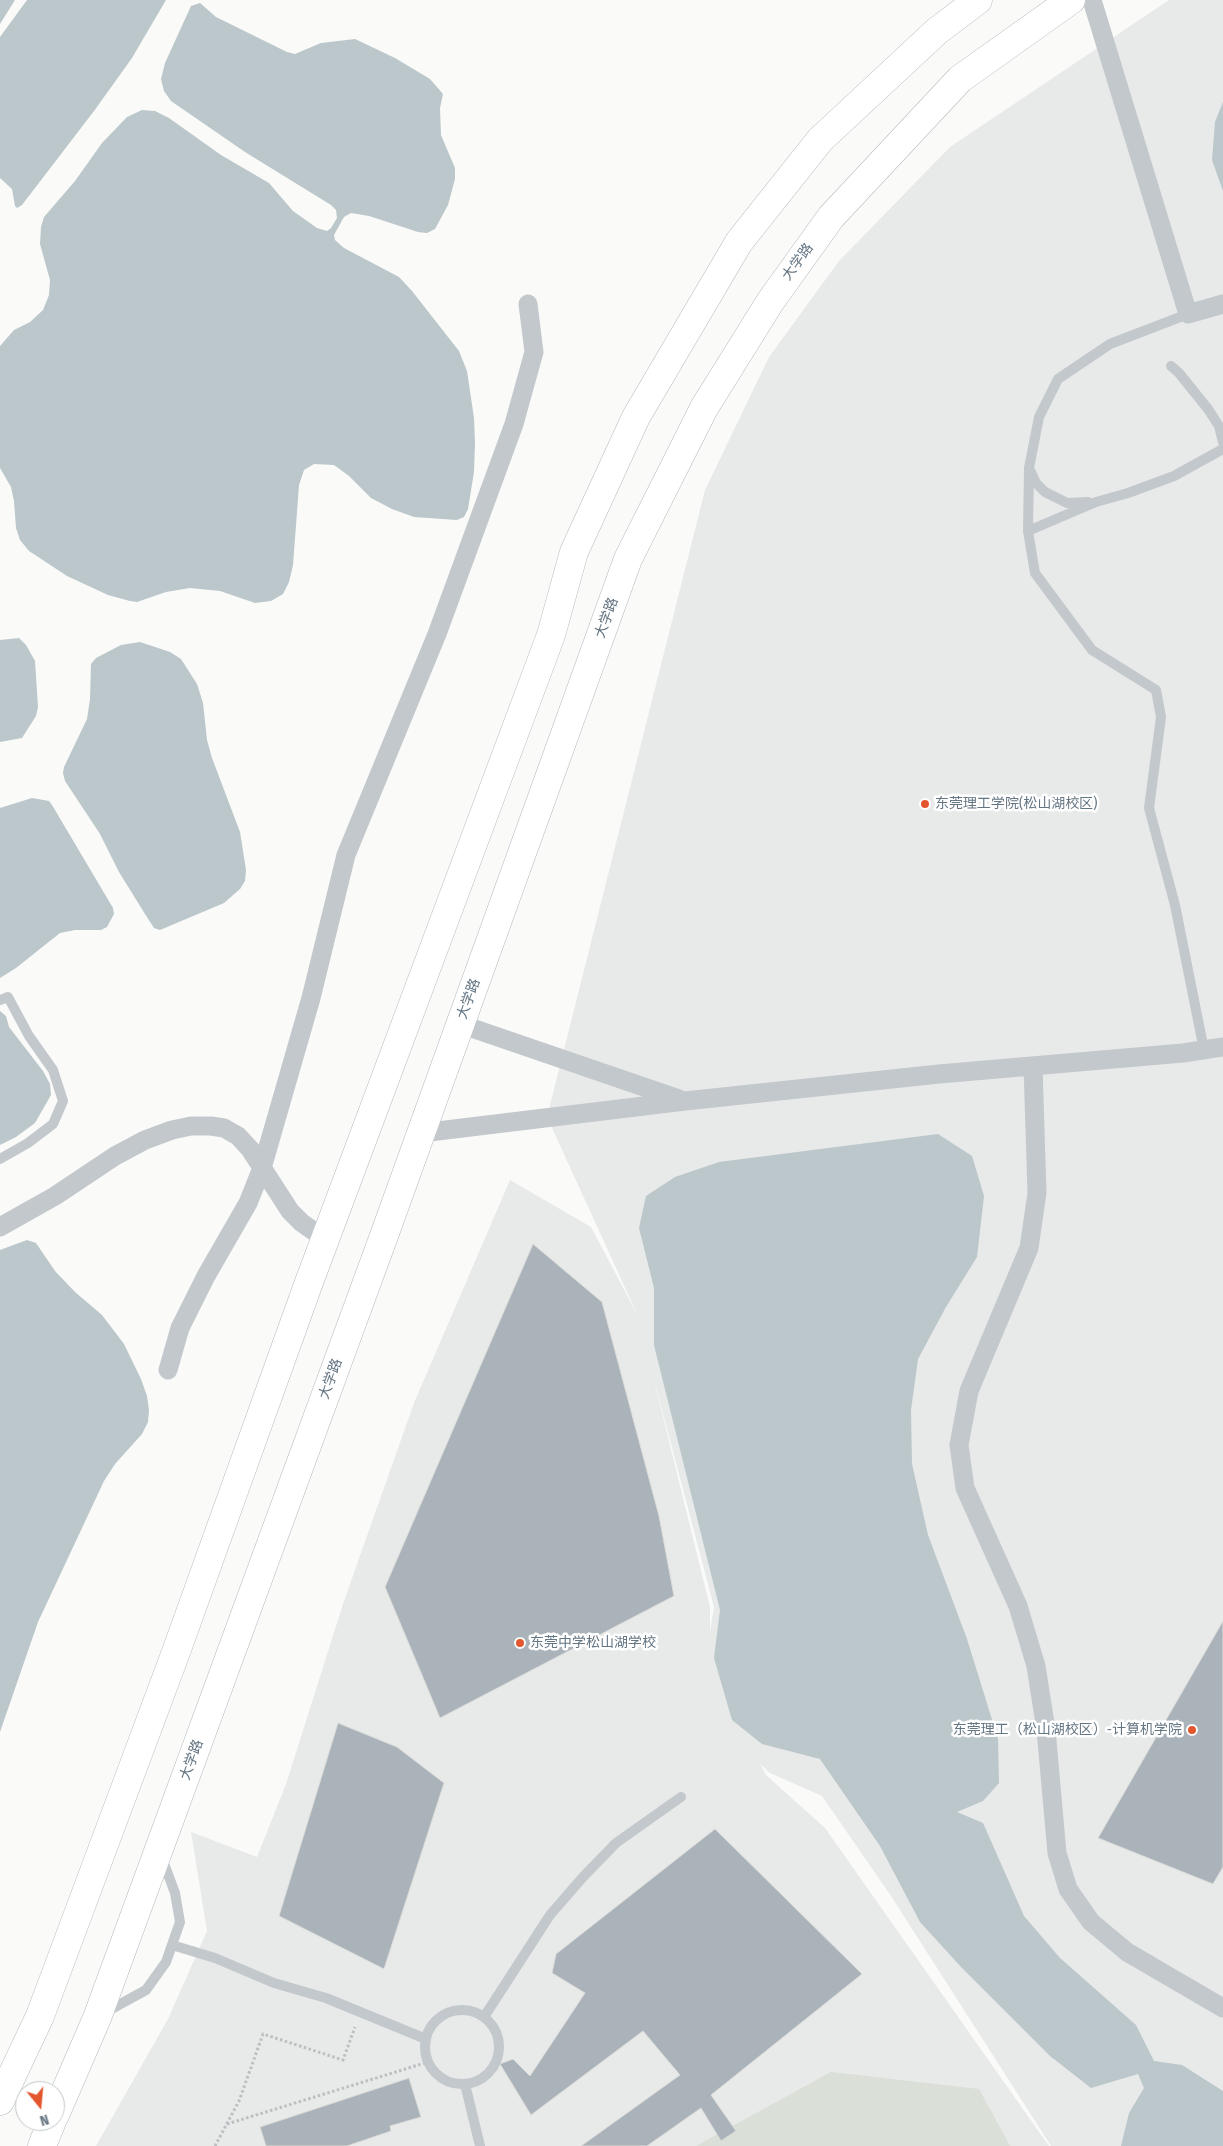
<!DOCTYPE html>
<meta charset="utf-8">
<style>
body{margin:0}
#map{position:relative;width:1223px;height:2146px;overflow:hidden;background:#fafaf8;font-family:"Fira Sans Condensed",sans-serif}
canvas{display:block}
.north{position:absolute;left:15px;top:2081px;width:50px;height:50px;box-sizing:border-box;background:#fff;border:1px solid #c1c8cd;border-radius:50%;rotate:163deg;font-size:14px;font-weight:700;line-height:20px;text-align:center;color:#657683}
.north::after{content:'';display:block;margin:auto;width:18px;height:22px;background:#e4572e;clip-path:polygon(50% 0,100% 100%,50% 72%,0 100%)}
</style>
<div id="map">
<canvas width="1223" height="2146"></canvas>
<div class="north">N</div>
</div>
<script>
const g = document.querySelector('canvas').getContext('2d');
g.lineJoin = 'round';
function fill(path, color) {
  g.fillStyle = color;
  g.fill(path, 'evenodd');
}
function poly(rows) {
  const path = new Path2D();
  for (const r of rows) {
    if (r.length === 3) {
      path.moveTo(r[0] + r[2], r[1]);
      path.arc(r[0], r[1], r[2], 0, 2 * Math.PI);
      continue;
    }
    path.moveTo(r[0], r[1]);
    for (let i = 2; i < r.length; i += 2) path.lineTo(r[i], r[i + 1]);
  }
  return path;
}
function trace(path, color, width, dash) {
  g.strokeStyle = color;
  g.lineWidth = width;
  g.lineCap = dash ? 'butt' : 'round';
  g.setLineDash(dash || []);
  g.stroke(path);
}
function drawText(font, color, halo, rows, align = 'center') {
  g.font = font + ' "Fira Sans Condensed","Noto Sans SC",sans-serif';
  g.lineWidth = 5;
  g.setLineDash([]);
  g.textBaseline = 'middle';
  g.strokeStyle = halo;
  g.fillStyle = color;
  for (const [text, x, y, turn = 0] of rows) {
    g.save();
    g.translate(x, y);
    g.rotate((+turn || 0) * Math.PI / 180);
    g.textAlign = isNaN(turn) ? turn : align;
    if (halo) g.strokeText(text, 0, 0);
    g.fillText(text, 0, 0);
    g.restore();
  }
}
fill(poly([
 [1169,0,1223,0,1223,2146,1051,2146,891,1896,822,1796,770,1773,760,1764,766,1775,825,1828,1049,2146,96,2146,168,2019,207,1931,191,1832,257,1857,286,1784,344,1601,414,1403,510,1180,591,1227,638,1316,547,1117,705,490,769,357,839,261,950,147],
 [652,1372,714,1607,710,1632,710,1607]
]), '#e8e9e9');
fill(poly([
 [831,2072,979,2089,1010,2146,696,2146]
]), '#dadfd7');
fill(poly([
 [0,0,15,0,0,24],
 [27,0,166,0,132,58,94,111,22,205,17,208,15,206,12,189,0,178,0,37],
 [200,3,216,17,287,52,295,54,321,43,355,39,395,58,430,79,443,94,440,108,441,135,455,168,455,179,448,205,435,229,427,233,418,232,369,216,351,213,344,217,334,235,335,240,344,248,399,277,412,291,459,351,467,371,474,418,475,443,474,472,468,509,464,517,457,520,414,517,392,509,371,498,349,476,334,465,314,464,304,470,299,485,293,565,289,582,283,594,271,601,255,603,220,591,190,588,166,592,137,602,130,601,108,595,67,576,29,551,20,540,16,528,14,501,11,487,0,468,0,346,14,330,30,322,43,310,49,295,50,280,40,244,41,227,44,217,75,181,102,143,127,117,142,110,155,111,169,118,221,155,269,183,293,211,317,228,327,231,331,228,337,218,336,210,331,205,245,152,171,101,164,91,161,79,165,63,191,6],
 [1223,102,1223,191,1212,160,1215,122],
 [19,638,26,645,35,661,38,707,36,716,22,738,0,742,0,640],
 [140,642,170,652,181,659,197,684,203,703,207,740,212,758,240,832,246,870,245,881,240,889,224,903,160,930,154,928,145,914,119,872,100,834,65,781,63,773,64,767,87,719,90,699,91,664,96,658,121,645],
 [32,798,49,801,52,805,113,908,114,914,107,927,101,930,75,930,60,933,16,968,0,978,0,808],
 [0,1011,6,1016,9,1027,43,1071,50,1084,51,1095,35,1123,16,1137,0,1145],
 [938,1134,972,1156,984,1196,977,1257,946,1307,918,1359,911,1410,912,1464,928,1535,967,1639,998,1739,999,1783,983,1801,957,1812,983,1823,1024,1916,1060,1958,1136,2025,1154,2061,1182,2065,1223,2091,1223,2146,1121,2146,1129,2113,1144,2088,1138,2074,1091,2088,1050,2056,962,1968,920,1922,880,1846,820,1759,762,1744,732,1720,714,1658,720,1610,654,1345,654,1288,639,1228,646,1196,675,1177,719,1162],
 [27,1240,36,1243,55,1271,75,1292,102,1315,124,1344,141,1379,147,1396,149,1410,148,1422,142,1434,115,1464,104,1481,38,1622,0,1732,0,1250]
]), '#bbc7cb');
const building = poly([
 [533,1244,602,1302,659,1516,674,1596,440,1718,385,1587,533,1244],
 [1223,1621,1223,1867,1213,1884,1098,1838,1223,1621],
 [338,1723,397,1747,444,1783,384,1969,279,1916,338,1723],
 [715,1829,862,1974,711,2095,736,2131,721,2141,701,2108,647,2146,581,2146,680,2075,643,2031,531,2115,500,2064,513,2059,530,2076,585,1993,552,1973,556,1954,715,1829],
 [409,2078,421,2117,390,2126,391,2131,347,2146,266,2146,260,2127,409,2078]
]);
fill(building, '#aab3b9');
trace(building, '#dcdcda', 1);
const primary = poly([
 [0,2101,40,2016,176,1652,308,1285,551,635,574,552,636,417,739,242,820,140,937,31,978,0],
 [55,2115,97,2018,385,1233,628,559,704,408,770,302,831,217,960,79,1071,0],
 [42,2146,52,2121]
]);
trace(primary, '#b5babe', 29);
trace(poly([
 [227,2124,428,2062],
 [215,2146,239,2101,263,2034,343,2060,355,2027]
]), '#bbbfc2', 3, [2.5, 2.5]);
trace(poly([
 [1188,314,1110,344,1058,379,1039,417,1029,468,1028,531,1035,573,1092,650,1156,690,1161,717,1149,808,1175,905,1204,1050],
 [1171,366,1179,373,1208,409,1219,426,1223,442],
 [1031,472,1036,483,1045,492,1067,503,1088,502],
 [1028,531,1096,502,1128,493,1174,476,1223,449],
 [0,1000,8,997,29,1036,53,1070,63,1101,53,1124,28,1143,0,1159],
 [172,1945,215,1958,274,1983,326,1998,426,2039],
 [462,2047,37],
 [104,2013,146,1990,166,1962,180,1922,175,1893,162,1858],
 [484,2017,550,1915,583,1877,616,1843,681,1797],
 [465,2084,480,2146]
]), '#c3c8cc', 10);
trace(poly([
 [1092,0,1188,314,1223,304],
 [460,1024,679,1099],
 [1033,1066,1037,1193,1029,1248,969,1391,959,1445,965,1488,1018,1606,1036,1666,1046,1730,1057,1853,1068,1889,1091,1922,1127,1952,1223,2008],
 [421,1133,685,1101,939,1074,1183,1053,1223,1047],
 [0,1227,55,1196,115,1156,145,1140,172,1130,191,1126,211,1126,224,1128,238,1136,250,1149,290,1211,302,1223,325,1239],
 [168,1370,180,1328,206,1276,248,1203,262,1168,311,998,346,855,437,634,514,424,534,352,528,304]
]), '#c3c8cc', 19);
trace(primary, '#fff', 28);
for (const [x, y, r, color] of [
 [925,804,5,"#e4572e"],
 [520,1643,5,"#e4572e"],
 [1192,1730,5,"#e4572e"]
]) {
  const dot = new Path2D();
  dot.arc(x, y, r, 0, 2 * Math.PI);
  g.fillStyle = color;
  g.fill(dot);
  trace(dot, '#fff', 2);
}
drawText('14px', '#657683', '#fff', [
 ["大学路",798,262,-54],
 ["大学路",607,618,-70],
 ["大学路",469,999,-70],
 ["大学路",331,1379,-70],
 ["大学路",192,1760,-70]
]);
drawText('14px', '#657683', '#fff', [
 ["东莞理工学院(松山湖校区)",935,804],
 ["东莞中学松山湖学校",530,1643],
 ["东莞理工（松山湖校区）-计算机学院",1182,1730,"right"]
], 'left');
</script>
